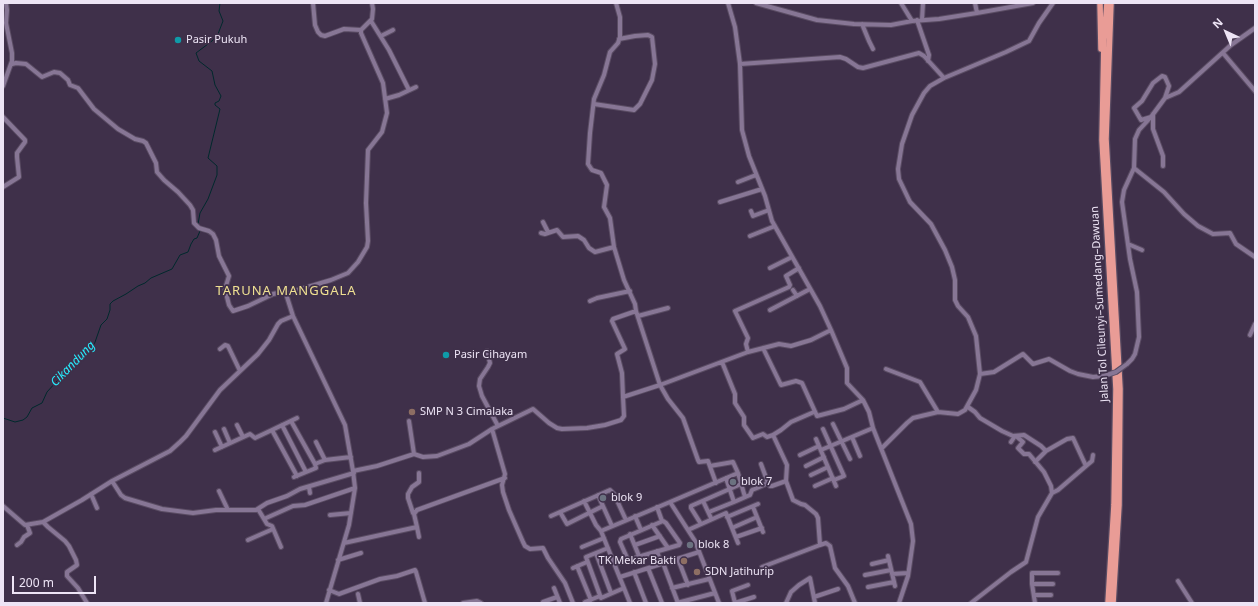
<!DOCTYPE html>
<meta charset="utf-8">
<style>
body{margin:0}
#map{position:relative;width:1258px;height:606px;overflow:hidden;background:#3f304a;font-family:"Noto Sans",sans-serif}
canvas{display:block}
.frame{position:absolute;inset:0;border:4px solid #ede4f5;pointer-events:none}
.north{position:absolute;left:1206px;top:12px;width:40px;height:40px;-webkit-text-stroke:3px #3f304a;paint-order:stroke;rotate:316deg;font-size:11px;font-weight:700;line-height:16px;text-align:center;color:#ede4f5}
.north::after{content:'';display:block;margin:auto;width:14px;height:18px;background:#ede4f5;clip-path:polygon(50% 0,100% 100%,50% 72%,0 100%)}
.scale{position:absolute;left:12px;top:576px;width:84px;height:18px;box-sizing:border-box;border:2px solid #ede4f5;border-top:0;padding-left:5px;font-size:12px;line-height:14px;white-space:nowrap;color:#ede4f5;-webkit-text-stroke:3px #3f304a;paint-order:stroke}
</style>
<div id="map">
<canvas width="1258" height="606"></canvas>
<div class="frame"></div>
<div class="north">N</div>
<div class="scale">200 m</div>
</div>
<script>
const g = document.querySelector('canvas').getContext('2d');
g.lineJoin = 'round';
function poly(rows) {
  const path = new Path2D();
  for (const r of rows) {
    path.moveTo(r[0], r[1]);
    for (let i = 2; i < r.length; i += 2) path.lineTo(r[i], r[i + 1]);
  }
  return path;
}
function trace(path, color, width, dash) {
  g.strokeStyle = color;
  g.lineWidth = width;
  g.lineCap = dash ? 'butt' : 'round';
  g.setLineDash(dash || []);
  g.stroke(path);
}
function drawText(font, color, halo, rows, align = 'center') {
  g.font = font + ' "Noto Sans",sans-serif';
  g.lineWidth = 3.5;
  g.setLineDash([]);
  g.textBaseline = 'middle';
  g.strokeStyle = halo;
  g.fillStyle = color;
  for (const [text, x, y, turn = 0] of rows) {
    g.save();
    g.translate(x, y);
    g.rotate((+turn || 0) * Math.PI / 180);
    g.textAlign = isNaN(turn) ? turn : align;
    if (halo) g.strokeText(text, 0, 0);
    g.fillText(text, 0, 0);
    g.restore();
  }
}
trace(poly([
 [198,224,200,213,208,199,217,175,217,166,208,158,220,109,215,105,215,103,219,101,221,96,215,85,212,71,199,61,196,53,212,41,218,34,223,21,219,11,220,3],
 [3,418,15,422,23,420,27,417,32,408,42,403,47,392,66,371,75,359,83,356,94,345,101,325,107,319,110,310,110,304,113,301,126,294,138,286,145,283,151,278,172,269,180,255,188,252,191,244,194,239,197,238,200,231]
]), '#00292d', 1);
const minor = poly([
 [313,3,315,25,318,32,321,35,325,36,344,29,361,30],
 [616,3,620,17,620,37,618,43,610,52,604,75,594,99,590,133,588,164,592,170,601,173,607,185,604,207,610,218,614,247,624,280,635,304,636,311,660,385,748,352,779,344,791,346,811,340,831,330,847,368,847,383,863,400,869,412,873,428,911,524,913,541,908,576,899,603],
 [728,3,735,27,740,64,742,130,749,156,765,196,772,221,820,306,831,330],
 [756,3,817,20,854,24,891,25,912,21,939,19,977,13,1033,3],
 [901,3,912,21],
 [975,3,977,13],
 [917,20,929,55,928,61],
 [922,20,923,3],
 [371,21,389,50,409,90],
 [862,24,869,41,873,49],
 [381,36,393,30],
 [1223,53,1255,91],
 [12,64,16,63,26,64,42,77,54,72,60,73,68,80,70,85,78,88,94,109,118,129,135,139,143,141,146,143,156,163,157,172,164,180,178,192,190,205,193,210,194,223,199,228,209,231,213,234,216,240,219,256,229,276,225,289,229,305,233,311,248,306,273,294,282,292,288,294],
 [740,64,840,57,846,59,858,67,863,68,919,53,924,56,944,78],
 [3,86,12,61,12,53,6,23,7,10,6,3],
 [385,99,399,95,416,87],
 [594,104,634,110,640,104,652,80,655,64,652,37,648,35,635,36,619,39],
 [1153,114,1153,129,1163,156,1163,166],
 [3,117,25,140,25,142,17,153,17,157,19,177,3,187],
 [1151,117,1141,120,1134,108,1142,101,1153,83,1162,76,1165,77,1169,86,1165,98],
 [1134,168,1164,192,1184,214,1198,226,1213,234,1230,233,1236,244,1255,257],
 [738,182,756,175],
 [720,202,762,189],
 [751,211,753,216,769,210],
 [543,222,548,232],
 [541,233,545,234,557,230,563,237,578,236,584,240,589,248,595,252,614,247],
 [750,236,775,226],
 [1128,244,1142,250],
 [770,268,792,257],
 [793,290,797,296],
 [590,301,597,298,630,291],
 [770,310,810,289],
 [638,316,668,308],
 [1250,335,1255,324],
 [763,348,781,385,796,381,802,383,817,416,844,409,863,400],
 [220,349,225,345,228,346,240,371],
 [487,351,490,363,488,367,480,379,479,386,482,396,498,426],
 [748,352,746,344,748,338,735,311,789,287,790,285,786,276,799,268],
 [722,362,735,394,735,403,744,417,744,425,753,438,763,434,767,437,773,435,787,465,786,481,793,500,801,504,805,505,816,514,818,518,820,545,826,543,830,546,835,568,848,586,855,603],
 [1127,364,1132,359,1135,354,1139,337,1137,292,1130,259,1122,202,1124,190,1134,168,1135,139,1139,130,1151,117,1165,98,1179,92,1231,45,1255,28],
 [886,369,920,382,938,412],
 [980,374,994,372,1023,354,1033,364,1049,359,1070,371,1078,374,1093,377,1104,376],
 [623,397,622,373,617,354,625,349,612,321,613,319,636,311],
 [968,407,975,412,980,418,1002,431,1013,436,1024,435,1041,446,1046,451,1067,439,1073,438,1086,466,1058,490,1052,493],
 [297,418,272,430,297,476],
 [291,421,315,464],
 [409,421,414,454],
 [833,424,850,459],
 [237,425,243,437],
 [282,425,306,472],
 [224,429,230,443],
 [823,429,844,476,834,480],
 [215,432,222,447],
 [773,435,781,430,791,422,814,412],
 [852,437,860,456],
 [816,439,836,486],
 [316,442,325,460,351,457],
 [1011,442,1015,436],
 [882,448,907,423,913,418,938,412,958,414,965,410,976,390,980,374,976,336,968,317,958,306,955,300,955,280,952,267,945,250,931,224,910,202,899,179,898,169,902,144,912,115,924,93,930,86,944,78,1006,52,1029,41,1039,23,1053,3],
 [215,450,250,434,255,438,272,430],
 [821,450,873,428],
 [800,455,819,446],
 [1035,462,1046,451],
 [761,464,768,483],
 [710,466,733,462,738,473],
 [806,466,824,457],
 [1086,466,1092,461,1093,455],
 [353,471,377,466,414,454,423,457,437,456,469,444,492,429],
 [811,475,828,467],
 [294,477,316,468,315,464,325,460],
 [112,481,121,495,125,498,162,509,193,513,216,510,256,510,267,503,287,496,300,489,354,473],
 [815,486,833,478],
 [309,487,310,493],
 [219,491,228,510],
 [91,494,97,508],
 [598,495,612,526],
 [584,501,596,525,601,531],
 [703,501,711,518],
 [670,502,738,473,745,497],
 [734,502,750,495,752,490,757,488,768,483,770,486,772,486,786,481],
 [3,506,25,525,43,522,82,500,112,481,170,451,180,442,186,436,220,390,258,354,269,340,278,324,281,321,293,316],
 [657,507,662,521],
 [753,507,763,532],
 [258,509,267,524,272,526,281,547],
 [560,512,567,524,603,506],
 [709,512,734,502,726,478],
 [413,513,408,498,408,494,412,487,419,482,419,473],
 [330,515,351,513],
 [551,516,610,490,614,494,626,520],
 [635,516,641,530],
 [727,517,758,504],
 [264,519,293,506,305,505,355,488],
 [43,522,48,527,65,541,69,546,76,560,77,565,67,572,67,576,78,588,87,603],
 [701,524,691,508,691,506,741,484],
 [652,525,668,548],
 [417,527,419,537],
 [732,528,757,517],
 [688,530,726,513,738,543],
 [630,534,639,556],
 [736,537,762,528],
 [248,540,273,529],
 [344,543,417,527,414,514,417,510,505,478],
 [17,545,21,542,24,537,30,533,27,525],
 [635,545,660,536],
 [582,547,604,538],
 [608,548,586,557,601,598,624,588],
 [657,551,661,564],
 [596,553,611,593],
 [888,556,895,586],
 [678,559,688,585],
 [338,560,361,553],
 [663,563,678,603],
 [614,564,679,545,680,543,666,523,663,521,621,539,620,542,628,560],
 [872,564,889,560],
 [577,566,591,600],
 [762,567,820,545],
 [573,568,587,562],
 [648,568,662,603],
 [634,572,646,603],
 [892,574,908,573],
 [865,575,891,570],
 [620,577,699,552],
 [1178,581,1192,603],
 [1032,584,1053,584],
 [748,585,732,591,735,603,754,597],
 [868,587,894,582],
 [554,588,560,603],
 [672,588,709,579],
 [329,590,339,594,380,579,397,576,415,570,416,572,425,603],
 [358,594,360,603],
 [1034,595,1051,595],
 [814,597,838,589],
 [543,602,557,597],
 [585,602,600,596],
 [326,603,349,525,355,488,353,471,345,425,293,316,287,297,288,294,291,292,331,280,348,273,358,262,367,247,368,241,366,203,368,150,382,132,387,113,383,83,361,33,361,30,372,19,373,9,372,3],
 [463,603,477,601,481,603],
 [573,603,565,583,548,558,543,548,530,549,525,546,523,542,509,510,503,492,502,485,505,474,492,429,533,409,549,423,557,428,562,429,587,428,605,425,621,420,624,416,623,397,660,385,668,399,683,418,698,460,699,462,708,461,716,483],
 [630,603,601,531,670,502,695,541,719,603],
 [677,603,715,593],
 [786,603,791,592,799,585,810,578,815,603],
 [971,603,1011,572,1026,562,1038,517,1052,493,1051,486,1044,472,1029,454,1024,454,1018,448,1023,442,1016,436],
 [1035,603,1032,584,1032,573,1058,573]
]);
const highway = poly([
 [1100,3,1101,49],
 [1107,3,1104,40,1102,140,1116,389,1114,505,1108,603],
 [1111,3,1106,139,1120,389,1119,505,1113,603]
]);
trace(minor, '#5a4c63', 6);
trace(highway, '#5a4c63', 8);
trace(minor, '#877695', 4);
trace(highway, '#e99c96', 5.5);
const minorBridge = poly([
 [1104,376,1116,372,1127,364]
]);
trace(minorBridge, '#5a4c63', 6, []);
trace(minorBridge, '#877695', 4);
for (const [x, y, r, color] of [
 [178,40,4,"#0f9aa8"],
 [446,355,4,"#0f9aa8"],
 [412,412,4,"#8d6e63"],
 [733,482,4,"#6b7280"],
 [603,498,4,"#6b7280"],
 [690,545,4,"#6b7280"],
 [684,561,4,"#8d6e63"],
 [697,572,4,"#8d6e63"]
]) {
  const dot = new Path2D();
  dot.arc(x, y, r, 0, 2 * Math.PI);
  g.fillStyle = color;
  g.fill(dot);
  trace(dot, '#3f304a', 1.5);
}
drawText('11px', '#ede4f5', '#3f304a', [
 ["Pasir Pukuh",186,40],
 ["Pasir Cihayam",454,355],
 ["SMP N 3 Cimalaka",420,412],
 ["blok 7",741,482],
 ["blok 9",611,498],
 ["blok 8",698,545],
 ["TK Mekar Bakti",676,561,"right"],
 ["SDN Jatihurip",705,572]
], 'left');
drawText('11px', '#ede4f5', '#3f304a', [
 ["Jalan Tol Cileunyi–Sumedang–Dawuan",1100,304,-93]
]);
drawText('italic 12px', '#27edfe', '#3f304a', [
 ["Cikandung",73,364,-46]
]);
g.letterSpacing = '1px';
drawText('13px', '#efe092', '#3f304a', [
 ["TARUNA MANGGALA",286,291]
]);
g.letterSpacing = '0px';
</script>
